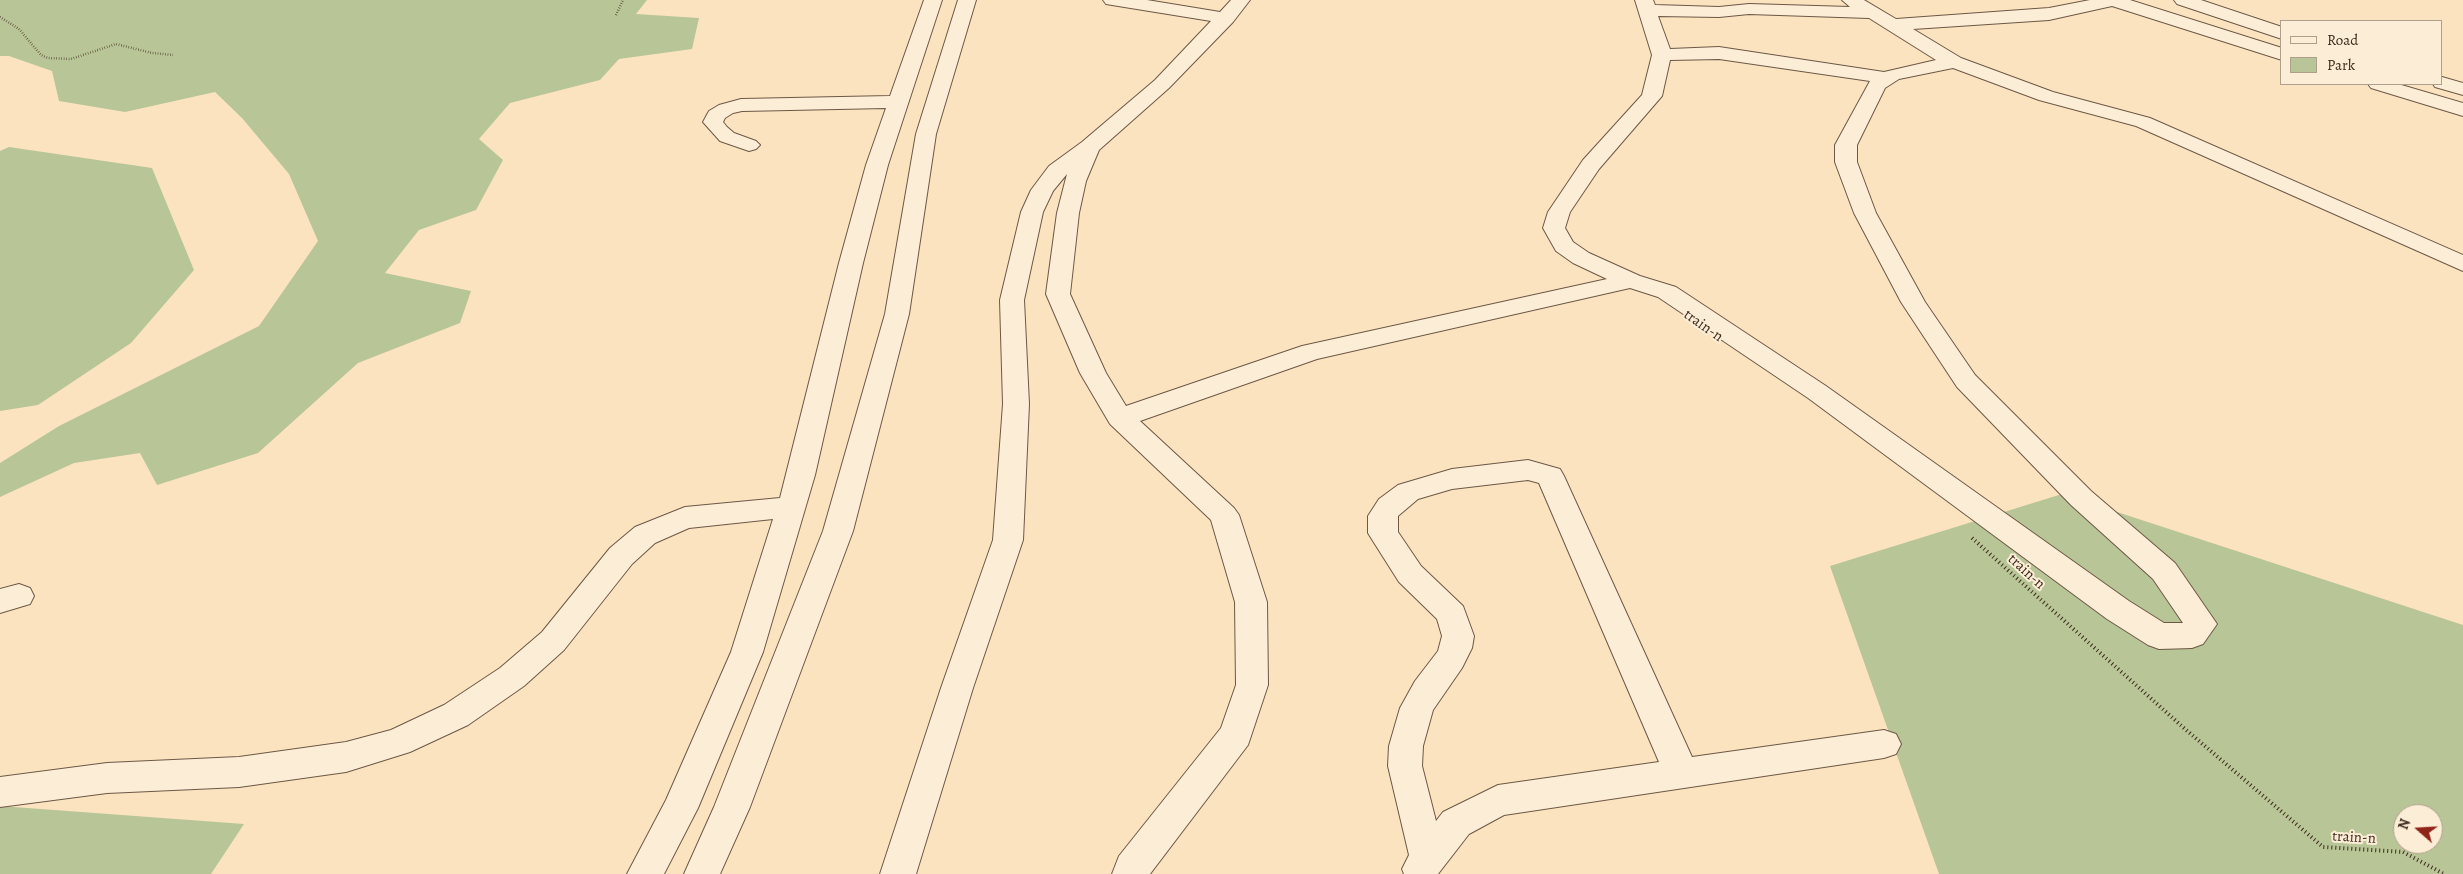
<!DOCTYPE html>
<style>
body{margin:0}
#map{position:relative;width:2463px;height:874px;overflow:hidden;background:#fbe3c0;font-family:Alegreya,serif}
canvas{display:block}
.legend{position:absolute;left:2280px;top:20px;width:162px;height:65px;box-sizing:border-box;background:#fcedd6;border:1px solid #b09f8c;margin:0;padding:6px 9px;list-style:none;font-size:15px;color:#3e2a1d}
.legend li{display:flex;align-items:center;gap:10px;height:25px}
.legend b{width:25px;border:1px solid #b09f8c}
.north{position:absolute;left:2393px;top:804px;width:50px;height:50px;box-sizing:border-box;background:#fcedd6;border:1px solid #b09f8c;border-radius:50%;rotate:289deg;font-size:14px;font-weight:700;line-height:20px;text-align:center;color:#3e2a1d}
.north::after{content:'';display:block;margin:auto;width:18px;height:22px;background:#8f2418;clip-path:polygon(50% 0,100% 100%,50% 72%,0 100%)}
</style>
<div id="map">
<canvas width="2463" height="874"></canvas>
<ul class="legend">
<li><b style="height:6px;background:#fcedd6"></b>Road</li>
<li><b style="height:14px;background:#b8c597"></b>Park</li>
</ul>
<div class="north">N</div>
</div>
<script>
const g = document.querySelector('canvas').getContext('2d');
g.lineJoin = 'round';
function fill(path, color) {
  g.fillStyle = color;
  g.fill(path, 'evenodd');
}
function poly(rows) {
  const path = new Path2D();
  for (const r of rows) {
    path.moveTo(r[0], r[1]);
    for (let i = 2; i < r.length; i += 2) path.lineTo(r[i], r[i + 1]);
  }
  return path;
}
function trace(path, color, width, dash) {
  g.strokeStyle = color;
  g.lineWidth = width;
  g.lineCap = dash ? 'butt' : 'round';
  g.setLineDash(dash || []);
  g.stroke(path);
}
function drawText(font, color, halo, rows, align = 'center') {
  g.font = font + ' Alegreya,serif';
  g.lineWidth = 4;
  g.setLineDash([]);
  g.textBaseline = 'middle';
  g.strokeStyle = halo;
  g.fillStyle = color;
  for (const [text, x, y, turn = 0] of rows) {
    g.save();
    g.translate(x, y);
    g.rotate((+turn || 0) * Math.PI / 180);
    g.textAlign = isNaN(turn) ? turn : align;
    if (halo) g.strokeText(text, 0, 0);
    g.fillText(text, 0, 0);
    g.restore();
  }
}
fill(poly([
 [0,0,647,0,636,14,699,18,692,49,619,59,600,80,510,103,479,139,503,160,476,210,419,230,385,273,471,291,460,323,358,363,258,453,157,485,140,453,74,463,0,497,0,463,59,426,259,326,318,241,289,174,242,118,215,92,125,112,59,101,52,71,9,56,0,56],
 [9,147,152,168,194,270,131,343,38,405,0,411,0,151],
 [2062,494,2463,625,2463,874,1939,874,1830,566],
 [2403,814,2433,814,2433,844,2403,844],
 [0,806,244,824,211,874,0,874]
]), '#b8c597');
const minor = poly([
 [924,0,942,0,888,165,863,263,815,475,763,652,698,808,664,874,627,874,666,800,731,652,773,519,689,528,655,543,632,564,564,650,524,686,468,725,410,752,346,772,239,787,107,793,0,807,0,777,107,763,239,757,346,742,391,730,444,705,500,668,542,632,610,548,635,527,685,507,780,498,839,263,866,165,886,108,742,111,733,113,725,118,723,122,727,127,734,133,756,141,760,145,756,149,749,151,720,141,703,122,709,111,719,105,741,99,890,96,924,0],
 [958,0,976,0,936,134,909,314,853,531,750,807,720,874,684,874,714,807,823,531,885,314,916,134,958,0],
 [1103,0,1147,0,1220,12,1231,0,1250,0,1233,22,1169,88,1099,150,1086,181,1079,213,1070,294,1106,373,1126,406,1302,346,1607,279,1573,263,1556,251,1543,228,1548,212,1583,160,1642,95,1652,55,1635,0,1653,0,1655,5,1719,7,1749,4,1850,7,1842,0,1864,0,1896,19,2049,8,2090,0,2130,0,2282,48,2282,60,2112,6,2049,20,1913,29,1961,58,2053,92,2150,118,2463,255,2463,271,2136,126,2039,100,1953,68,1899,79,1885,88,1857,145,1857,162,1876,213,1925,302,1975,375,2091,491,2175,563,2217,624,2203,644,2192,648,2159,649,2148,645,2107,619,1808,398,1658,297,1630,288,1317,359,1140,421,1234,508,1239,515,1267,602,1268,685,1248,745,1150,874,1112,874,1119,856,1221,728,1236,685,1235,602,1211,520,1110,424,1080,373,1046,294,1057,213,1067,174,1053,191,1043,212,1024,300,1029,404,1023,540,973,688,916,874,880,874,941,688,993,540,1003,404,1000,300,1021,212,1031,190,1049,166,1082,142,1155,80,1211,21,1112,5,1106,4,1103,0],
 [1749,14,1869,18,1936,60,1884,72,1719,47,1670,49,1658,16,1719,17,1749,14],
 [1719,59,1870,81,1835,145,1835,162,1854,213,1901,302,1957,387,2071,505,2153,579,2183,623,2164,623,2129,601,1826,386,1676,287,1640,276,1589,253,1573,242,1565,228,1570,212,1599,169,1662,96,1670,60,1719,59],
 [2174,0,2201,0,2282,27,2282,39,2177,4,2174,0],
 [2442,77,2463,83,2463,95,2435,87,2433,84,2442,84,2442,77],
 [2368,84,2398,84,2463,103,2463,116,2371,88,2368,84],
 [1528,460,1560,469,1564,476,1692,757,1884,730,1896,734,1901,744,1896,754,1884,758,1504,815,1469,834,1438,874,1404,874,1402,869,1409,855,1388,766,1389,746,1400,708,1415,681,1438,651,1442,636,1437,619,1399,582,1373,541,1368,533,1368,516,1379,499,1398,485,1452,469,1528,460],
 [1528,480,1539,483,1659,762,1498,785,1443,812,1436,821,1422,766,1423,746,1433,710,1462,668,1472,648,1474,636,1463,606,1421,566,1398,532,1398,516,1418,499,1452,489,1528,480],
 [19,584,30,588,34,596,30,604,0,613,0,589,19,584]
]);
trace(minor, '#6d5846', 2);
trace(poly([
 [616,15,623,0],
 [0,17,19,29,41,55,48,58,71,59,116,44,152,53,173,55]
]), '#3e2a1d', 2.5, [0.5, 2]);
trace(poly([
 [1972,538,2185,729,2323,847,2403,852,2444,874]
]), '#3e2a1d', 4, [1, 3]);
fill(minor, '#fcedd6');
drawText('15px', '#3e2a1d', '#fcedd6', [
 ["train-n",1703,326,35],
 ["train-n",2026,572,42],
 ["train-n",2354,838,3]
]);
</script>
